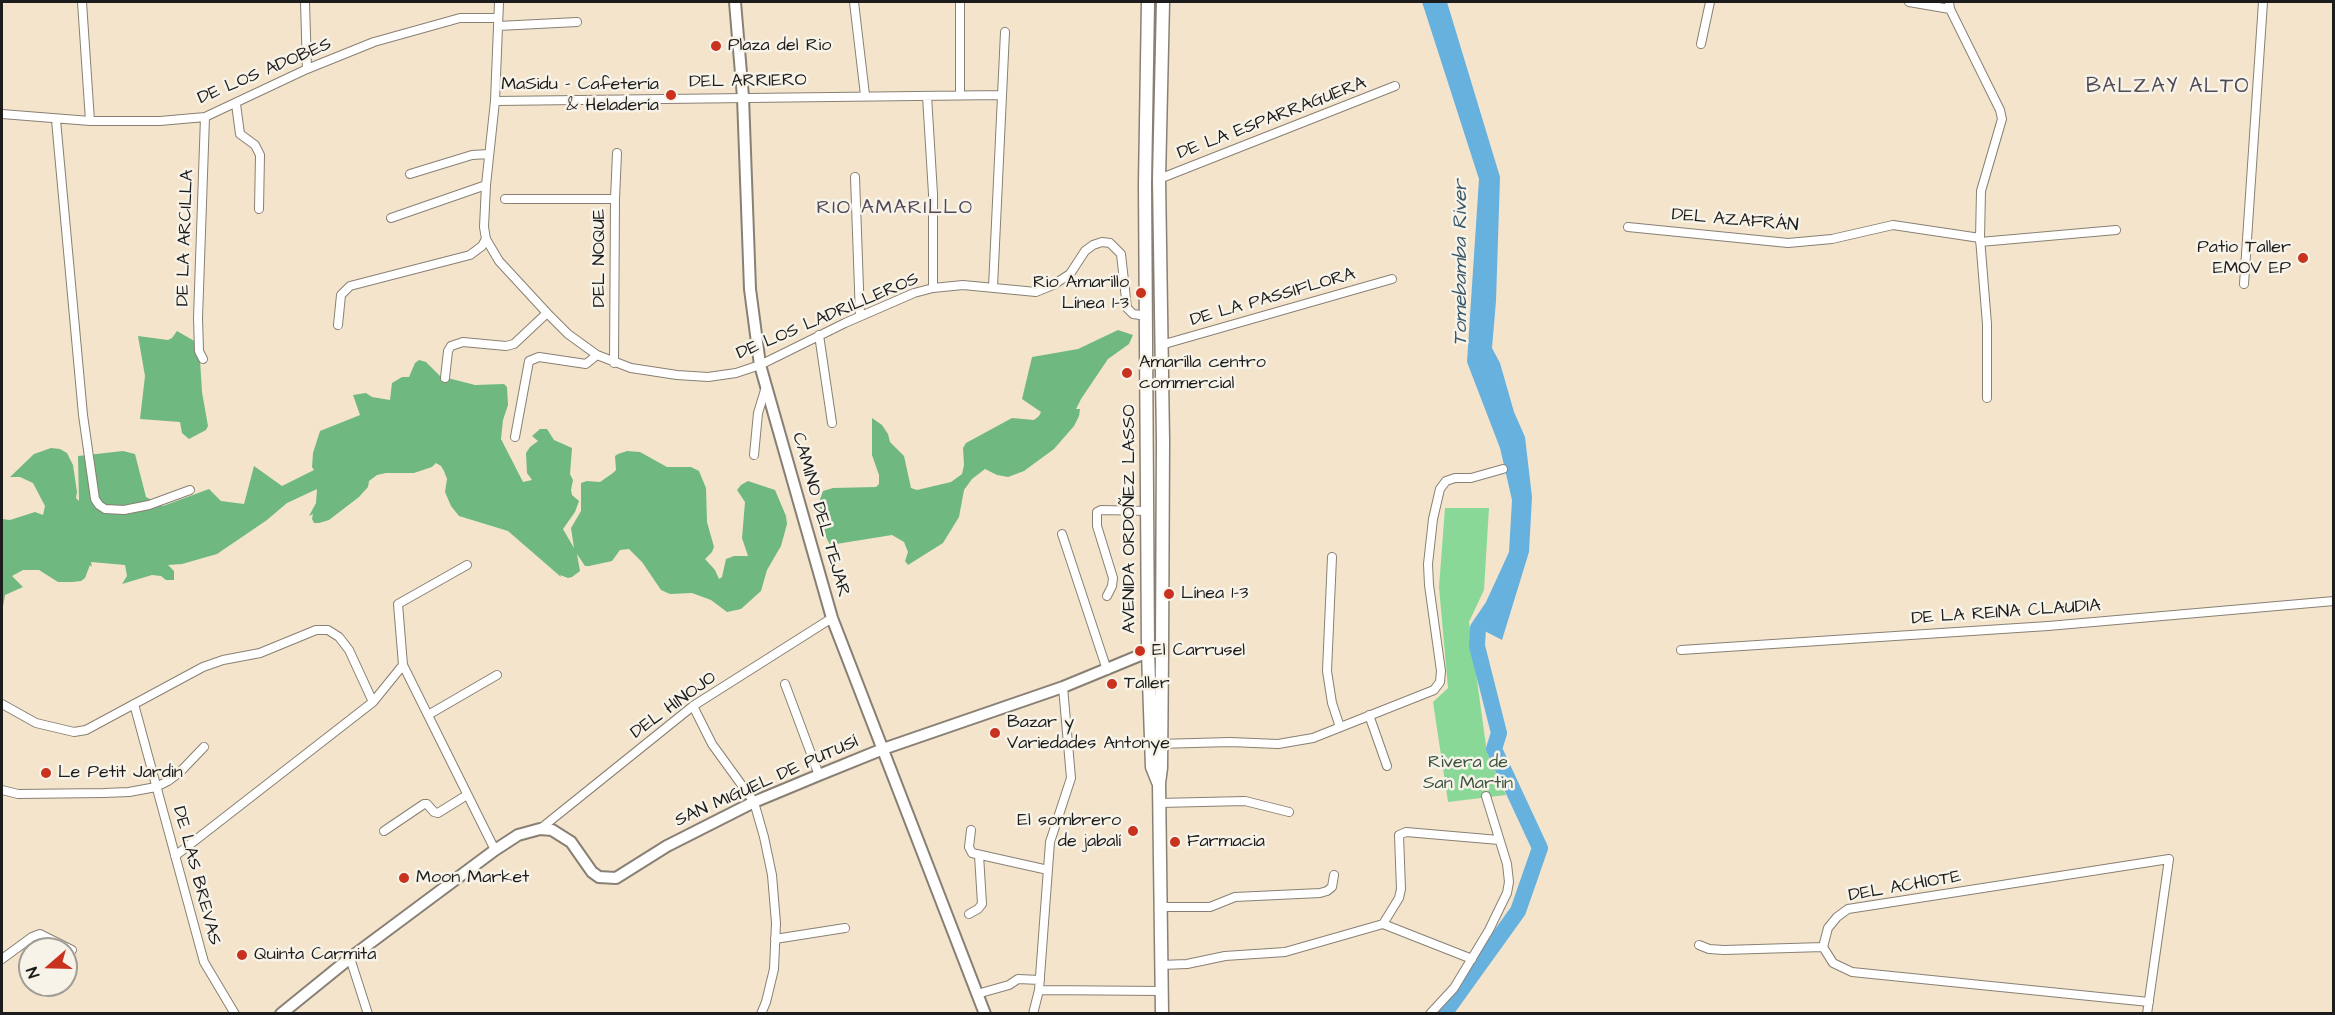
<!DOCTYPE html>
<meta charset="utf-8">
<style>
body{margin:0}
#map{position:relative;width:2335px;height:1015px;overflow:hidden;background:#f5e4cc;font-family:"Architects Daughter",sans-serif}
canvas{display:block}
.frame{position:absolute;inset:0;border:3px solid #1c1c1c;pointer-events:none}
.north{position:absolute;left:18px;top:937px;width:60px;height:60px;box-sizing:border-box;background:#f7f3e8;border:2px solid #9f9d96;border-radius:50%;rotate:250deg;font-size:16px;font-weight:700;line-height:24px;text-align:center;color:#1c1c1c}
.north::after{content:'';display:block;margin:auto;width:21px;height:27px;background:#c8321e;clip-path:polygon(50% 0,100% 100%,50% 72%,0 100%)}
</style>
<div id="map">
<canvas width="2335" height="1015"></canvas>
<div class="frame"></div>
<div class="north">N</div>
</div>
<script>
const g = document.querySelector('canvas').getContext('2d');
g.lineJoin = 'round';
function fill(path, color) {
  g.fillStyle = color;
  g.fill(path, 'evenodd');
}
function poly(rows) {
  const path = new Path2D();
  for (const r of rows) {
    path.moveTo(r[0], r[1]);
    for (let i = 2; i < r.length; i += 2) path.lineTo(r[i], r[i + 1]);
  }
  return path;
}
function trace(path, color, width, dash) {
  g.strokeStyle = color;
  g.lineWidth = width;
  g.lineCap = dash ? 'butt' : 'round';
  g.setLineDash(dash || []);
  g.stroke(path);
}
function drawText(font, color, halo, rows, align = 'center') {
  g.font = font + ' "Architects Daughter",sans-serif';
  g.lineWidth = 5;
  g.setLineDash([]);
  g.textBaseline = 'middle';
  g.strokeStyle = halo;
  g.fillStyle = color;
  for (const [text, x, y, turn = 0] of rows) {
    g.save();
    g.translate(x, y);
    g.rotate((+turn || 0) * Math.PI / 180);
    g.textAlign = isNaN(turn) ? turn : align;
    if (halo) g.strokeText(text, 0, 0);
    g.fillText(text, 0, 0);
    g.restore();
  }
}
fill(poly([
 [1445,508,1489,508,1484,590,1469,622,1487,753,1506,795,1448,802,1433,702,1448,688,1439,587]
]), '#8ad897');
fill(poly([
 [1118,330,1133,335,1129,344,1108,359,1081,399,1076,409,1080,409,1079,416,1074,426,1054,449,1024,471,1008,477,997,475,985,469,972,479,964,490,959,517,943,543,908,565,905,561,908,552,904,542,892,535,830,545,822,529,819,517,819,502,823,491,833,488,876,487,879,484,879,475,872,455,872,418,882,425,888,434,890,442,904,456,911,488,917,490,951,482,962,474,964,465,963,448,966,443,1012,418,1034,420,1039,416,1041,412,1022,399,1032,357,1078,349],
 [177,331,196,342,200,360,202,392,208,426,206,430,189,439,182,433,180,422,140,419,145,376,138,336,168,340,172,338],
 [419,360,426,362,440,376,475,385,504,384,507,387,508,405,503,420,501,439,523,482,532,480,527,473,526,453,530,447,538,441,532,436,540,429,547,429,554,440,572,448,570,474,573,480,571,490,572,495,579,501,575,512,563,529,574,548,571,528,581,511,581,483,587,481,600,482,613,473,616,470,615,456,618,454,627,451,640,452,667,467,691,467,699,471,706,488,707,522,714,547,712,552,705,559,715,570,719,579,722,577,726,559,734,556,748,556,742,538,745,502,737,490,741,485,748,481,775,490,786,516,787,524,781,546,767,570,761,591,741,609,727,612,711,600,692,593,670,594,661,590,642,562,629,549,620,550,612,561,589,566,585,566,577,554,580,571,572,577,568,578,560,575,561,577,508,531,459,516,451,506,445,492,447,479,444,471,441,466,436,463,432,467,414,473,386,473,377,475,369,481,368,487,359,497,329,520,319,523,314,523,312,519,313,514,309,516,316,503,317,489,287,503,267,520,217,554,182,564,168,565,174,571,174,580,166,580,161,576,152,575,122,584,127,576,125,565,91,562,92,567,90,565,85,578,81,581,72,582,58,582,39,570,23,570,12,576,23,587,5,595,2,612,2,519,10,520,35,512,43,515,45,506,33,483,20,477,10,477,34,454,51,448,60,449,67,453,73,465,77,492,76,498,79,501,78,456,123,451,135,454,146,497,163,506,209,489,221,501,244,504,254,466,282,486,314,470,312,467,313,453,320,431,360,415,353,395,366,393,372,397,390,400,392,383,402,377,409,377,415,363]
]), '#6fb880');
fill(poly([
 [1422,2,1447,2,1500,177,1496,301,1492,348,1500,363,1514,412,1525,437,1532,497,1529,552,1502,640,1475,626,1509,552,1512,500,1500,448,1467,362,1479,179]
]), '#67b1df');
trace(poly([
 [1444,1014,1518,911,1540,848,1494,749,1499,733,1477,646,1478,628,1491,609]
]), '#67b1df', 16);
const street = poly([
 [82,2,90,121],
 [305,2,307,69],
 [499,2,495,101,486,185,484,227,486,239,499,261,547,313,568,334,597,355,631,368,677,375,708,377,736,373,760,365,845,323,914,293,933,288,963,285,1036,292,1053,285,1070,274,1085,251,1093,245,1102,242,1110,243,1121,254,1127,308,1133,314,1147,316],
 [854,2,865,95],
 [1909,2,1950,9],
 [1949,2,1950,9,2000,110,2002,119,1981,191,1980,238,1987,324,1987,398],
 [498,26,577,22],
 [1701,44,1710,2],
 [960,94,960,2],
 [927,96,933,194,933,288],
 [495,101,1001,95],
 [236,104,240,134,255,145,260,155,259,209],
 [2,114,90,121,160,121,205,117,307,69,374,42,460,18,498,18],
 [56,120,83,415,95,499,99,505,105,509,124,510,149,505,190,490],
 [410,174,472,155,489,154],
 [855,177,860,316],
 [1159,179,1395,86],
 [505,199,615,199],
 [391,218,486,185],
 [1628,227,1788,243,1832,239,1893,225,1980,238],
 [1980,242,2116,230],
 [2244,284,2263,2],
 [993,287,1005,32],
 [338,325,341,295,350,286,470,255,482,246,486,239],
 [819,335,832,423],
 [1161,345,1392,279],
 [203,359,199,351,198,318,205,117],
 [614,363,615,199,617,153],
 [445,378,448,351,451,346,463,342,506,346,514,344,547,313],
 [515,437,529,361,539,357,586,364,597,355],
 [754,455,758,413,766,387],
 [1062,534,1107,670],
 [1332,557,1327,671,1332,703,1340,727],
 [467,565,398,604,403,665,495,850],
 [1107,596,1112,586,1113,578,1097,526,1097,512,1101,510,1148,511],
 [1681,650,2048,626,2334,601],
 [785,684,819,775],
 [2,704,36,723,74,732,86,730,203,667,223,660,260,653,316,630,328,630,339,637,349,650,373,702,403,665],
 [134,704,204,962,235,1014],
 [693,706,712,744,754,802,764,837,772,875,776,923,774,969,766,1002,761,1014],
 [428,715,497,675],
 [1369,715,1387,766],
 [1158,744,1230,742,1278,744,1313,738,1434,690,1440,682,1441,671,1429,585,1428,564,1433,519,1440,489,1446,481,1455,478,1471,478,1503,469],
 [2,790,18,794,104,793,129,792,156,787,168,781,180,772,204,747],
 [1159,803,1245,801,1289,812],
 [540,829,693,706,832,618],
 [971,830,969,847,972,853,1048,870],
 [384,831,424,804,427,804,434,812,438,813,467,795],
 [175,856,373,702],
 [1160,907,1210,907,1235,897,1320,893,1327,891,1332,887,1334,875],
 [969,914,978,909,982,904,979,855],
 [775,939,845,928],
 [1699,945,1709,949,1724,950,1823,947],
 [350,958,368,1014],
 [2,959,32,937,40,934,72,950],
 [1472,959,1383,924,1399,898,1401,889,1399,835,1406,832,1499,840],
 [1161,965,1187,964,1225,956,1285,952,1383,924],
 [1039,990,1162,991],
 [977,994,1009,985,1018,979,1040,980],
 [1033,1014,1039,990,1050,842,1071,778,1063,687],
 [1430,1014,1454,988,1489,930,1507,893,1509,882,1507,864,1486,796],
 [2147,1014,2169,859,1848,909,1837,917,1828,928,1823,947,1833,963,1852,972,2149,1002]
]);
const secondary = poly([
 [735,2,743,97,750,289,760,365,832,618,985,1014],
 [281,1014,350,958,495,850,518,835,540,829,552,830,571,842,592,872,599,877,616,878,667,846,754,802,819,775,883,749,1063,687,1148,652,1162,651]
]);
const primary = poly([
 [1148,2,1145,184,1148,652,1152,767,1158,782],
 [1162,1014,1159,783,1161,768,1162,651,1163,441,1159,179,1163,2]
]);
trace(street, '#888074', 10);
trace(secondary, '#888074', 14);
trace(primary, '#888074', 15);
trace(street, '#fff', 8);
trace(secondary, '#fff', 10);
trace(primary, '#fff', 12);
for (const [x, y, r, color] of [
 [716,46,6,"#c8321e"],
 [671,95,6,"#c8321e"],
 [2303,258,6,"#c8321e"],
 [1141,293,6,"#c8321e"],
 [1127,373,6,"#c8321e"],
 [1169,594,6,"#c8321e"],
 [1140,651,6,"#c8321e"],
 [1112,684,6,"#c8321e"],
 [995,733,6,"#c8321e"],
 [46,773,6,"#c8321e"],
 [1133,831,6,"#c8321e"],
 [1175,842,6,"#c8321e"],
 [404,878,6,"#c8321e"],
 [242,955,6,"#c8321e"]
]) {
  const dot = new Path2D();
  dot.arc(x, y, r, 0, 2 * Math.PI);
  g.fillStyle = color;
  g.fill(dot);
  trace(dot, '#f7f3e8', 2);
}
drawText('18px', '#1c1c1c', '#f7f3e8', [
 ["Plaza del Rio",728,46],
 ["MaSidu - Cafetería",659,85,"right"],
 ["& Heladería",659,106,"right"],
 ["Patio Taller",2291,248,"right"],
 ["EMOV EP",2291,269,"right"],
 ["Rio Amarillo",1129,283,"right"],
 ["Línea 1-3",1129,304,"right"],
 ["Amarilla centro",1139,363],
 ["commercial",1139,384],
 ["Línea 1-3",1181,594],
 ["El Carrusel",1152,651],
 ["Taller",1124,684],
 ["Bazar y",1007,723],
 ["Variedades Antonye",1007,744],
 ["Le Petit Jardin",58,773],
 ["El sombrero",1121,821,"right"],
 ["de jabalí",1121,842,"right"],
 ["Farmacia",1187,842],
 ["Moon Market",416,878],
 ["Quinta Carmita",254,955]
], 'left');
drawText('18px', '#1c1c1c', '#f7f3e8', [
 ["DE LOS ADOBES",265,72,-23],
 ["DEL ARRIERO",748,82,-1],
 ["DE LA ESPARRAGUERA",1272,119,-21],
 ["DEL AZAFRÁN",1735,221,5],
 ["DE LA ARCILLA",186,238,-88],
 ["DEL NOQUE",600,258,-90],
 ["DE LA PASSIFLORA",1273,298,-16],
 ["DE LOS LADRILLEROS",828,317,-23],
 ["CAMINO DEL TEJAR",820,515,74],
 ["AVENIDA ORDOÑEZ LASSO",1130,519,-90],
 ["DE LA REINA CLAUDIA",2006,613,-4],
 ["DEL HINOJO",674,706,-36],
 ["SAN MIGUEL DE PUTUSÍ",767,782,-24],
 ["DE LAS BREVAS",196,876,75],
 ["DEL ACHIOTE",1905,887,-10]
]);
drawText('18px', '#3d5441', '#f7f3e8', [
 ["Rivera de",1468,763],
 ["San Martin",1468,784]
]);
g.letterSpacing = '1.5px';
drawText('20px', '#504957', '#f7f3e8', [
 ["RIO AMARILLO",895,209]
]);
g.letterSpacing = '0px';
drawText('italic 20px', '#3a586a', '#f7f3e8', [
 ["Tomebamba River",1462,263,-90]
]);
g.letterSpacing = '1.5px';
drawText('21px', '#504957', '#f7f3e8', [
 ["BALZAY ALTO",2168,88]
]);
g.letterSpacing = '0px';
</script>
